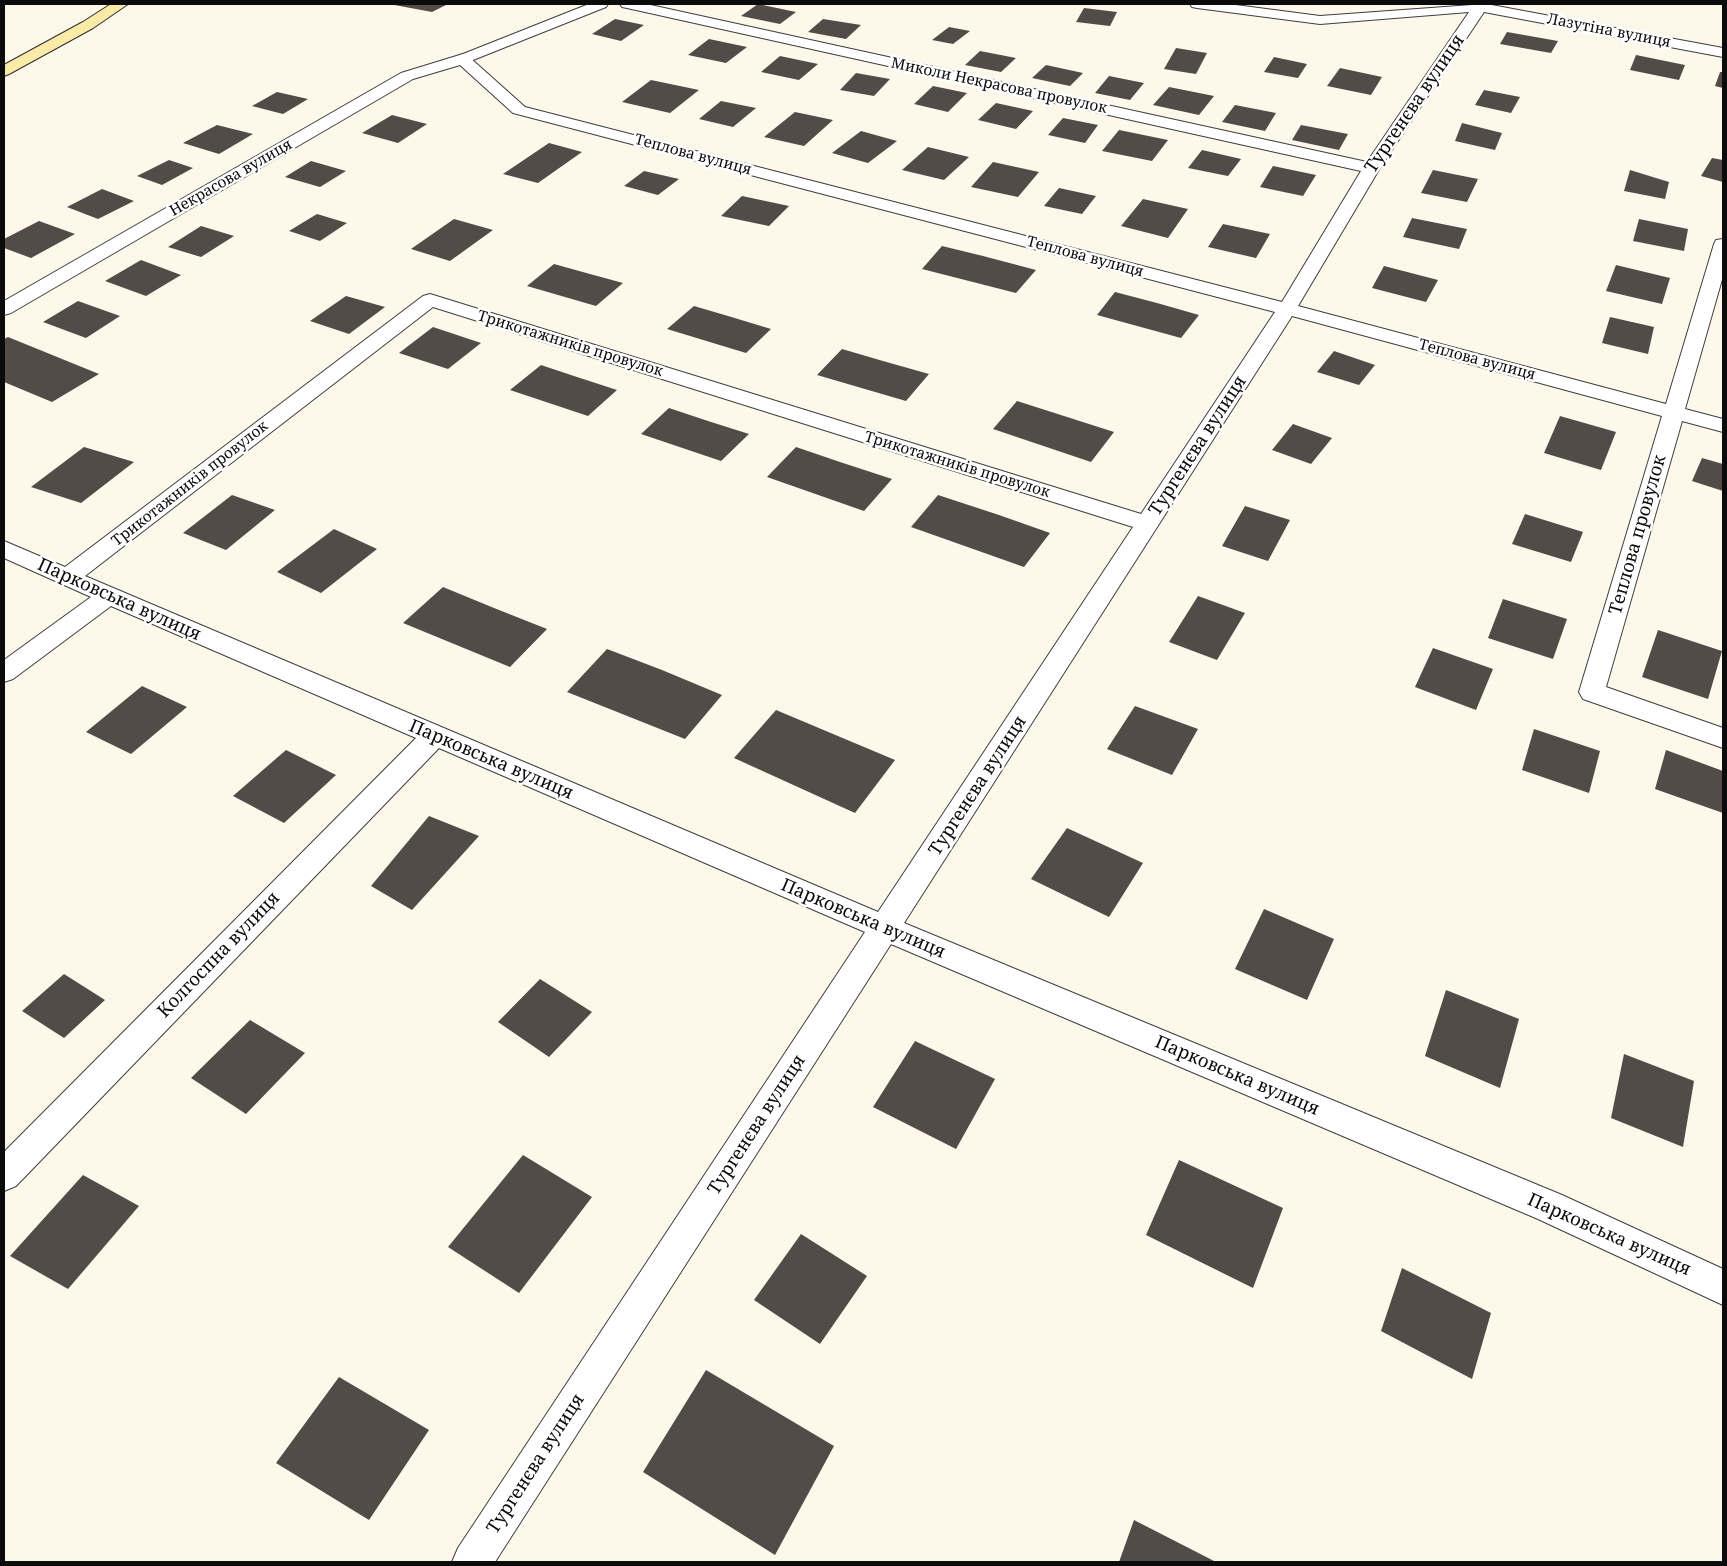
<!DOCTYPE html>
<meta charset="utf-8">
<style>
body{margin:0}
#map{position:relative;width:1727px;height:1566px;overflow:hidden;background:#fef8ea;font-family:"Noto Serif",serif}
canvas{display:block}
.frame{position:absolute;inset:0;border:5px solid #0b0b0b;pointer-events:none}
</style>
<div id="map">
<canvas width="1727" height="1566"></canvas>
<div class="frame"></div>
</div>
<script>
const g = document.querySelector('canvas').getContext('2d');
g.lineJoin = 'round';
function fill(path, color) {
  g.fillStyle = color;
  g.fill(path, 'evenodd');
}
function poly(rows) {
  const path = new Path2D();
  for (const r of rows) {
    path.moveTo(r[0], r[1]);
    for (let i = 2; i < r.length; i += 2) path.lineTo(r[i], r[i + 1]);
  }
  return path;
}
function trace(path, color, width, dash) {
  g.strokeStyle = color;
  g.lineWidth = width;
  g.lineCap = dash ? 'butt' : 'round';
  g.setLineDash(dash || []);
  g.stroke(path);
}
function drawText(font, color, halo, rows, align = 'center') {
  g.font = font + ' "Noto Serif",serif';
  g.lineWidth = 5;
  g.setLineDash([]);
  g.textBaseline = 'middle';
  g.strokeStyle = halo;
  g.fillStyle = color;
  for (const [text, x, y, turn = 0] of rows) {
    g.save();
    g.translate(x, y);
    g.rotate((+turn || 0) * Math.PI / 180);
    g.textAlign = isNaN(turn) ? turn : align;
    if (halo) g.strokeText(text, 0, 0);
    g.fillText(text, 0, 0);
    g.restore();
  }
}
fill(poly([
 [389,4,448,4,432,12],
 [758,4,796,12,780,24,741,16],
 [1084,8,1117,12,1110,26,1076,22],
 [615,19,644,25,621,41,592,34],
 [823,19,861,25,846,39,808,32],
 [949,27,970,31,953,44,932,40],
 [1507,32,1558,41,1551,53,1500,44],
 [709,39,747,47,726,63,688,55],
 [1176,48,1207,53,1196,74,1164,69],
 [980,51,1016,58,1001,72,965,65],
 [1636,55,1685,65,1679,80,1630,70],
 [780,56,818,64,799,80,761,72],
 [1274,57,1307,64,1298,78,1264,72],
 [1046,65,1083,73,1070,86,1032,78],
 [1340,68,1382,77,1371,95,1327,86],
 [1720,72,1723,72,1723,88,1715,86],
 [856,73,890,79,874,96,840,90],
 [1109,76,1144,83,1130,100,1095,93],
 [651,80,699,90,670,113,622,102],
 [933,86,967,93,948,112,914,104],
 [1169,87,1214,96,1199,115,1153,105],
 [1484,90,1520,97,1511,113,1475,105],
 [277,92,308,99,283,114,252,106],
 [721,101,756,108,733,127,699,119],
 [996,103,1033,111,1016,129,978,120],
 [1235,105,1276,113,1265,131,1222,122],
 [795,112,833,120,804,146,764,137],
 [392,115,427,124,398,143,362,133],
 [1063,118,1098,125,1085,143,1048,135],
 [1462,123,1502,133,1495,150,1455,141],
 [217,125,253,134,219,154,183,143],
 [1301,125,1348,134,1339,150,1292,140],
 [1119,130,1168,140,1152,161,1102,151],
 [861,131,897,141,868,163,832,153],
 [549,143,582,152,538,183,503,174],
 [928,147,969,157,944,180,902,170],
 [1202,150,1241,159,1228,176,1188,168],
 [1712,158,1723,160,1723,182,1701,176],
 [169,160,193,168,162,185,137,176],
 [311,161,346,171,320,187,285,177],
 [993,162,1039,172,1018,197,971,187],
 [1273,166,1316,175,1303,196,1260,187],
 [1433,170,1478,179,1467,202,1421,193],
 [1630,170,1669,182,1665,199,1624,191],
 [644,171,679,179,658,195,624,186],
 [1059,188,1096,196,1082,214,1044,206],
 [102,189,134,201,98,219,67,207],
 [742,196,789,206,769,226,721,216],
 [1143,199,1188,209,1168,238,1121,226],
 [317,214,347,223,320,241,289,231],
 [1412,218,1467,229,1459,249,1403,237],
 [454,219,493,230,450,261,411,249],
 [1639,219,1688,229,1684,251,1633,241],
 [39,221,75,234,31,258,4,248,4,239],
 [1223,224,1270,234,1256,258,1208,247],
 [201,226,234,236,201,257,168,247],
 [942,246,983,256,1036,270,1016,293,922,269],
 [141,260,181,275,146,296,105,281],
 [554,264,590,274,623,283,596,306,527,286],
 [1616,265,1670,278,1662,304,1606,291],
 [1384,266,1438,280,1426,302,1372,288],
 [1115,292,1157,303,1199,315,1181,338,1097,315],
 [346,296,385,307,349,334,310,321],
 [78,301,120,316,86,338,43,322],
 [694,306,728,316,771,329,746,353,667,329],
 [1610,317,1654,327,1648,354,1602,343],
 [433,327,481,343,448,369,399,353],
 [8,337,99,374,52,402,4,382,4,339],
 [842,349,883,361,929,374,906,401,817,375],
 [1334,351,1375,365,1359,385,1317,372],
 [541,365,577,377,617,390,588,416,510,390],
 [1017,401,1064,416,1114,432,1091,462,993,429],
 [669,408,708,421,749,434,721,461,641,434],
 [1560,416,1616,432,1601,470,1544,453],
 [1293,424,1332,438,1311,464,1272,450],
 [84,447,134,462,81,503,31,487],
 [796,447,840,462,892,479,864,511,767,477],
 [1702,458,1723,464,1723,491,1692,481],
 [232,495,275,510,226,550,183,533],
 [938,495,999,515,1050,533,1024,567,911,527],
 [1245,506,1290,520,1268,561,1222,546],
 [1525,514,1583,532,1571,562,1512,544],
 [334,529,377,549,321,593,277,572],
 [443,587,494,608,547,629,510,667,403,623],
 [1198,596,1245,613,1217,660,1169,642],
 [1503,599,1567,619,1553,659,1488,638],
 [1658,630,1722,651,1708,699,1642,677],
 [1433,648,1493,669,1476,710,1415,687],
 [607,649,662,670,722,695,685,739,567,692],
 [142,686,187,707,131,754,86,732],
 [1135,706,1198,729,1172,775,1107,749],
 [776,710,895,760,855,813,734,758],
 [1534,729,1600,751,1589,793,1522,770],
 [286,750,336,775,284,823,233,796],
 [1666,750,1723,771,1723,813,1655,789],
 [429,816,479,836,412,910,371,886],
 [1067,828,1143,863,1109,917,1031,879],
 [1264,909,1334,939,1307,1000,1235,969],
 [64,974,105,1000,64,1038,22,1011],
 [540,979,592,1012,549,1057,498,1022],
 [1446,990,1519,1019,1500,1088,1425,1056],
 [250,1020,305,1053,246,1114,191,1078],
 [915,1041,995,1079,956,1149,873,1107],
 [1624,1054,1694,1081,1683,1147,1611,1118],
 [523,1155,592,1197,519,1293,448,1247],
 [1179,1160,1283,1208,1253,1288,1146,1235],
 [83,1175,139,1206,68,1289,10,1256],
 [801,1234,867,1276,820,1344,754,1300],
 [1402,1268,1491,1313,1472,1379,1381,1331],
 [706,1370,834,1446,775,1555,643,1472],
 [339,1377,429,1430,369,1520,276,1463],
 [1134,1520,1216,1562,1119,1562]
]), '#534b48');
const service = poly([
 [589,4,608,4,606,7,468,62,458,62,455,59,458,56,589,4]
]);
const minor = poly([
 [620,4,646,4,1367,162,1469,12,1320,24,1197,8,1192,7,1190,4,1228,4,1320,16,1486,4,1723,48,1723,57,1484,12,1380,168,1298,306,1666,404,1714,244,1716,240,1723,239,1723,276,1685,409,1723,419,1723,432,1682,421,1606,687,1723,728,1723,748,1583,699,1579,692,1662,416,1292,316,904,923,1562,1195,1723,1269,1723,1305,1538,1219,891,944,495,1562,452,1562,458,1548,865,932,439,748,16,1186,4,1191,4,1152,416,738,111,606,13,679,4,682,4,660,91,597,4,558,4,541,65,567,423,296,430,294,1141,514,1275,312,513,113,460,65,413,79,11,313,4,315,4,301,401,73,463,54,468,56,525,107,1282,302,1361,171,627,8,622,7,620,4],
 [433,307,1133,527,878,912,85,576,433,307]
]);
const secondary = poly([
 [111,4,128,4,93,28,9,74,4,76,4,65,83,22,111,4]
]);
trace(service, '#3e3e3e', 2);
trace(minor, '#3e3e3e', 2);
trace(secondary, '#2d2d2d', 2);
fill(service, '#fff');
fill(minor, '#fff');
fill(secondary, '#faeba9');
drawText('15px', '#0b0b0b', '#fff', [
 ["Лазутіна вулиця",1609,31,11],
 ["Миколи Некрасова провулок",999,86,12],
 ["Теплова вулиця",693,155,15],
 ["Некрасова вулиця",231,178,-30],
 ["Теплова вулиця",1085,257,15],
 ["Трикотажників провулок",570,344,17],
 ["Теплова вулиця",1477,360,15],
 ["Трикотажників провулок",957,465,17],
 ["Трикотажників провулок",190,484,-38]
]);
drawText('18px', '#0b0b0b', '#fff', [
 ["Тургенєва вулиця",1415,104,-56],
 ["Тургенєва вулиця",1198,446,-57],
 ["Теплова провулок",1638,535,-74],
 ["Парковська вулиця",119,600,24],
 ["Парковська вулиця",491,760,23],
 ["Тургенєва вулиця",978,786,-57],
 ["Парковська вулиця",863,919,23],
 ["Колгоспна вулиця",219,955,-46],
 ["Парковська вулиця",1237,1076,23],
 ["Тургенєва вулиця",757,1125,-57],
 ["Парковська вулиця",1609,1235,24],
 ["Тургенєва вулиця",536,1464,-57]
]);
</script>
